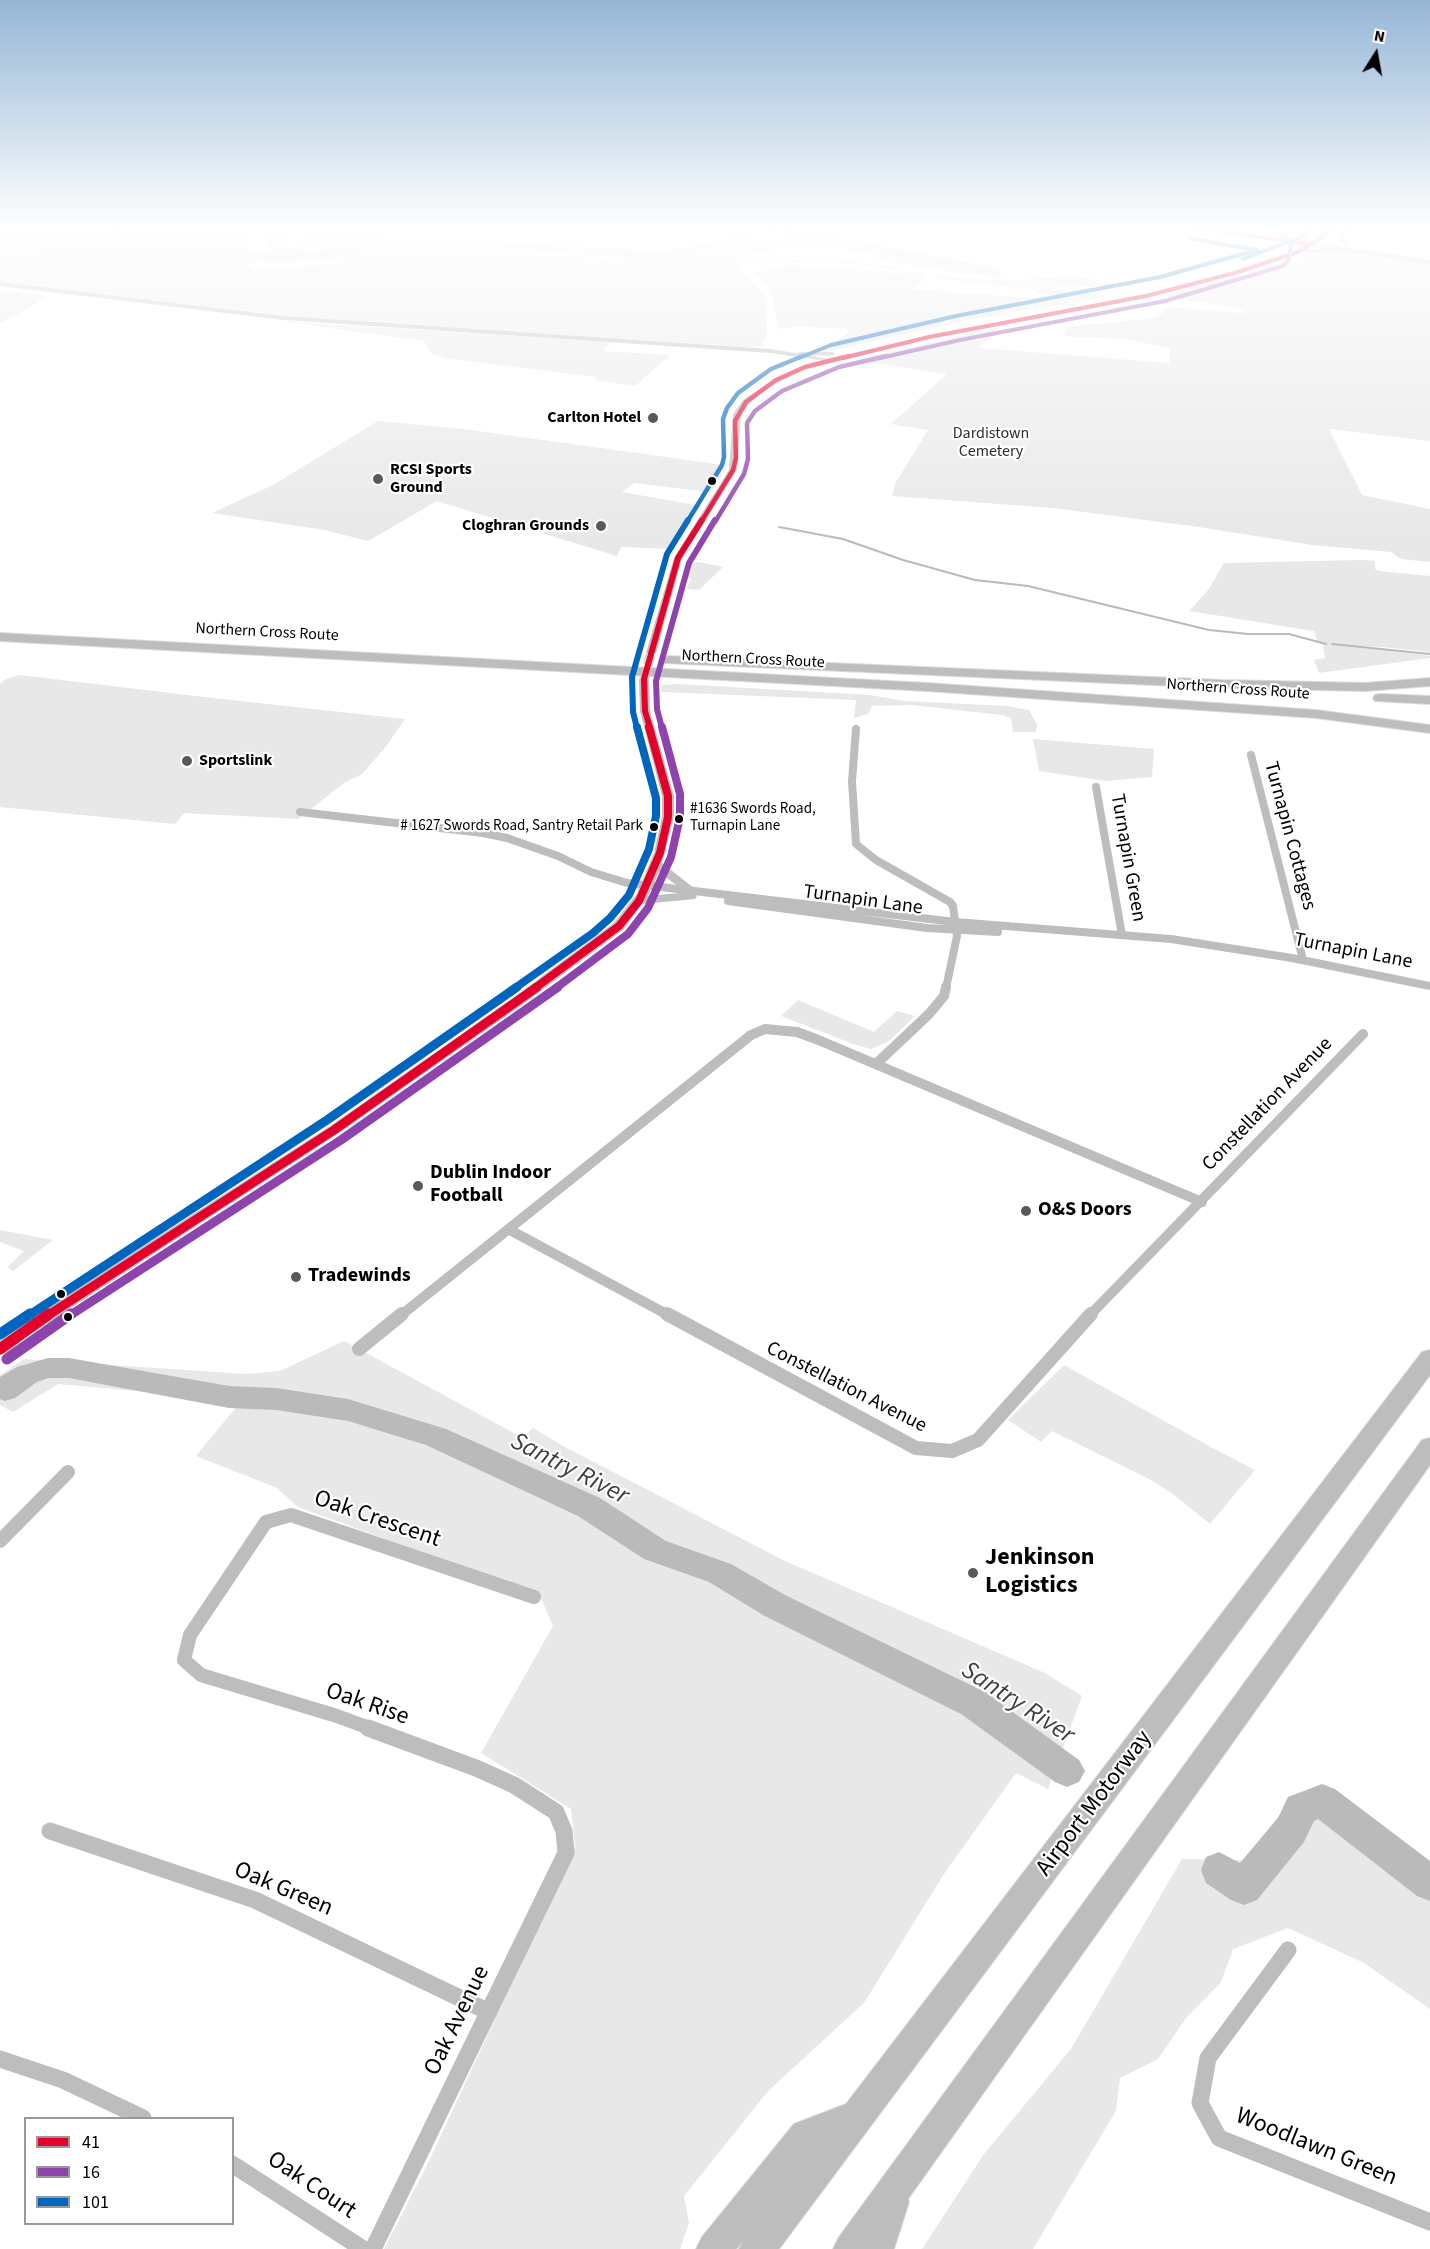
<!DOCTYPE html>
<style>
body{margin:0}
#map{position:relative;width:1430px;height:2249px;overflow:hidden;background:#fff;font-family:"Source Sans 3",sans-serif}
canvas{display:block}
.legend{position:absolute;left:24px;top:2117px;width:210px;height:108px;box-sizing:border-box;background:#fff;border:2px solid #999;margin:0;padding:8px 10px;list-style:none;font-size:18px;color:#000}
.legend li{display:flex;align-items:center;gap:12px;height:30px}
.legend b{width:30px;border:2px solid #999}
.north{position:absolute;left:1346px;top:24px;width:60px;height:60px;-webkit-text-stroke:4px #fff;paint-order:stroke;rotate:11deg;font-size:16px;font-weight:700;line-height:24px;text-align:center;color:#000}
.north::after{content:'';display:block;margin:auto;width:21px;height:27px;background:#000;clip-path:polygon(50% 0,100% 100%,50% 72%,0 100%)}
</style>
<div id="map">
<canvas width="1430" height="2249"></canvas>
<ul class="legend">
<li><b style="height:8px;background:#e4002b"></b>41</li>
<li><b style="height:8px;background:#8e44ad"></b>16</li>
<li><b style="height:8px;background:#0065bd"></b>101</li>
</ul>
<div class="north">N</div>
</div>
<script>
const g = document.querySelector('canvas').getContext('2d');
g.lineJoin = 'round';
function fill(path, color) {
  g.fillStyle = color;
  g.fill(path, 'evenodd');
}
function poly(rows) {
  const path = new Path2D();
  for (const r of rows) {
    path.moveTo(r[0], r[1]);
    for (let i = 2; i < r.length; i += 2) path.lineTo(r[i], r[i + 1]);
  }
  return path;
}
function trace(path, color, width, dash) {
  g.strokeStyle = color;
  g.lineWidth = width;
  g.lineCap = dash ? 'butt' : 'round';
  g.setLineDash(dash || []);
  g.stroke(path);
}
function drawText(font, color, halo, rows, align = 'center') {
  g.font = font + ' "Source Sans 3",sans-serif';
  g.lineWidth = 4.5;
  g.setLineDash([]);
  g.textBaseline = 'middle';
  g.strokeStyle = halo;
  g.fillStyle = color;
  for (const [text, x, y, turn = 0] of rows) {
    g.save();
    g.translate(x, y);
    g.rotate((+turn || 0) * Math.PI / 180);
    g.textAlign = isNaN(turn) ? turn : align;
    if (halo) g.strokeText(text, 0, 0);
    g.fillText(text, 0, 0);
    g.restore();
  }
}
fill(poly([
 [0,227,200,227,42,235,0,234],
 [239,229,251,231,249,241,216,248,108,240,116,237],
 [309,230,365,232,395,236,364,245,310,249,302,246,300,242,303,233],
 [759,244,841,245,923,263,1009,277,965,274,872,259,878,256,833,247,788,247,735,256,742,272,766,296,767,336,762,343,765,346,749,347,298,317,0,282,0,246,251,265,252,269,339,264,338,260,330,260,329,257,412,246,535,255,649,259],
 [1313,252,1336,252,1430,264,1430,441,1329,429,1362,495,1430,509,1430,562,1401,559,1391,552,1312,545,1199,527,1053,508,892,496,896,482,928,430,891,424,947,374,854,360,1006,325,999,328,979,348,1169,363,1170,348,1125,339,1063,336,1066,327,1156,318,1170,307,1243,313,1246,311,1216,304,1159,296,1257,272],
 [782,255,832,259,901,268,898,270,838,263,744,261,744,257,746,256,747,260,820,261],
 [782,265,876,269,898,276,907,275,900,272,922,272,926,279,912,289,1027,298,1051,299,1052,296,1035,293,1038,290,950,280,942,282,933,274,980,280,1006,280,1057,278,1065,275,1128,285,1117,288,1059,284,1055,289,1110,296,969,320,834,350,821,349,843,337,849,331,846,329,799,326,778,329,773,297,769,289,751,272,783,269],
 [0,291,49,296,0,324],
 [279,321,610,342,603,351,670,355,635,386,595,380,596,377,446,358,432,354,424,341],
 [378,421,463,429,724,465,721,475,710,492,634,483,622,492,701,506,669,549,621,547,617,556,437,501,368,541,325,530,212,513,273,485],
 [1363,560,1375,561,1375,569,1380,571,1430,576,1430,652,1382,647,1335,645,1406,652,1430,656,1430,658,1319,673,1314,660,1325,658,1323,644,1317,641,1314,631,1189,611,1209,589,1224,563],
 [699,562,723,567,699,590,686,589,691,579,687,578,689,563],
 [20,675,204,697,405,719,385,748,362,774,344,783,298,819,184,813,175,824,0,807,0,684,6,679],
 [678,684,870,695,904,701,1007,706,1029,710,1037,725,1036,732,1002,732,1013,732,1011,718,1002,715,911,705,872,706,868,714,854,718,856,700,662,692,661,685],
 [1033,739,1154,749,1152,777,1106,781,1039,771],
 [798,1000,874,1032,897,1011,915,1016,889,1041,871,1049,853,1044,781,1016],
 [0,1230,53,1240,13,1271,8,1267,24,1251,0,1242],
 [344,1341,523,1438,533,1428,563,1446,785,1561,1045,1673,1082,1696,1048,1789,1016,1773,944,1874,864,2003,768,2091,684,2196,689,2223,680,2249,384,2249,428,2163,575,1847,571,1809,481,1753,553,1626,540,1596,298,1507,277,1488,196,1456,238,1405,147,1392,58,1384,13,1412,0,1405,0,1375,24,1359,245,1374,280,1371],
 [1064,1365,1211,1447,1255,1470,1210,1524,1173,1494,1149,1479,1052,1431,1041,1442,1008,1420],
 [1295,1796,1321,1816,1374,1824,1430,1863,1430,2009,1364,1963,1288,1928,1233,1949,1221,1982,1186,2018,1158,2059,1120,2078,1116,2111,1033,2249,922,2249,984,2154,1071,2049,1182,1859,1243,1860]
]), '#e8e8e8');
trace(poly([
 [779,527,843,539,903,560,975,580,1028,586,1209,630,1248,634,1289,634,1326,644],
 [1332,644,1430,654]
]), '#bababa', 2);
fill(poly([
 [48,1358,69,1358,229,1386,276,1388,348,1399,446,1429,600,1498,666,1541,731,1564,785,1595,985,1692,1079,1760,1085,1771,1079,1782,1067,1787,1055,1782,961,1714,763,1615,709,1582,644,1559,578,1516,426,1445,348,1421,276,1410,229,1408,69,1378,48,1378,37,1382,15,1398,5,1401,0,1399,0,1377,17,1367,48,1358],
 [1322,1784,1335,1789,1430,1861,1430,1901,1417,1896,1318,1819,1314,1821,1304,1842,1257,1900,1244,1905,1231,1900,1206,1883,1201,1870,1206,1857,1219,1852,1240,1863,1278,1818,1288,1797,1322,1784]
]), '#bababa');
fill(poly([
 [172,227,238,227,231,231,48,244,0,243,0,235,48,236,172,227],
 [282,227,305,227,303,230,282,236,282,247,311,251,415,238,662,251,712,242,751,227,783,227,996,268,1003,272,996,276,764,231,720,249,662,259,415,246,292,262,241,261,234,257,241,253,275,253,269,249,267,239,271,230,282,227]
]), '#dedede');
fill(poly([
 [0,230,241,247,253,250,258,257,253,264,241,267,0,250,0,230]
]), '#dedede');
trace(poly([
 [644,679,651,653]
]), '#d9d9d9', 10, [10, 4.5]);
const motorway = poly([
 [0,633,927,683,1316,710,1430,725,1430,733,1316,718,927,691,0,641,0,633],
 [668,656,1222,680,1365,683,1430,678,1430,686,1365,691,1222,688,663,663,661,660,668,656],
 [1380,694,1430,696,1430,704,1375,701,1373,698,1375,695,1380,694],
 [1430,1350,1430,1375,779,2249,739,2249,743,2241,736,2249,696,2249,702,2237,794,2124,846,2104,1422,1352,1430,1350],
 [1430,1438,1430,1465,908,2199,909,2202,894,2249,833,2249,839,2237,1422,1440,1430,1438]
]);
trace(motorway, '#dbdbdb', 2);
trace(poly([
 [1194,227,1430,262],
 [1344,242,1341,238,1347,227]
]), '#bdbdbd', 4.5);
trace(poly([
 [856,729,852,781,856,844,876,860,950,902,953,906,957,936,946,988],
 [1251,755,1303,960],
 [1096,787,1122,935],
 [300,812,483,833,507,838,558,856,591,872,627,883,955,922,1171,939,1292,958,1430,986],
 [728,901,927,928,998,932]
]), '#bdbdbd', 8);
trace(poly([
 [876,1064,929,1014,944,996,946,987],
 [508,1229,670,1316],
 [400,1316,751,1035,765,1029,797,1032,816,1039,1202,1202],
 [1089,1316,1363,1034]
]), '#bdbdbd', 10);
trace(poly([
 [667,1314,916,1448,952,1451,978,1440,1091,1314],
 [359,1349,402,1314],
 [0,1541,68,1472],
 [372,1729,337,1716,201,1675,184,1660,190,1635,266,1522,291,1515,534,1597]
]), '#bdbdbd', 14);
trace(poly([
 [368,1728,476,1768,514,1785,556,1812,564,1831,566,1853,373,2249],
 [50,1831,255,1900,489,2012],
 [1288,1950,1208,2058,1200,2103,1219,2138,1430,2222],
 [0,2059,63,2080,143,2118],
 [232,2164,363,2249]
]), '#bdbdbd', 17);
fill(poly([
 [0,282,284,316,771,349,835,360,832,362,771,353,284,320,0,286,0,282]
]), '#bdbdbd');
fill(poly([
 [1329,227,1335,227,1323,239,1306,249,1341,249,1343,252,1302,252,1220,279,1146,298,929,339,807,368,769,387,749,404,741,414,737,470,682,558,656,653,651,656,646,653,674,558,729,470,733,414,743,400,765,385,803,366,832,358,929,335,1146,294,1216,277,1296,251,1319,237,1329,227],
 [1311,235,1313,238,1296,242,1267,238,1296,238,1311,235],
 [833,352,835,355,800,356,797,354,800,352,833,352],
 [644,676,649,679,650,711,674,796,674,817,662,863,694,888,692,891,684,891,659,872,648,896,691,892,695,893,697,896,695,899,642,904,624,929,522,1005,339,1133,31,1334,6,1353,0,1355,0,1340,19,1326,329,1127,512,999,614,923,637,894,654,853,662,817,662,796,640,711,639,679,644,676]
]), '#bfbfbf');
fill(motorway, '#bdbdbd');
trace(poly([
 [1195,227,1307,244],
 [843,358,929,337,1146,296,1238,272,1298,252,1321,238,1332,227]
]), '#e4002b', 4);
trace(poly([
 [701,522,733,470,736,458,735,421,746,402,776,380,805,367,849,356]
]), '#e4002b', 4.5);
trace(poly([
 [650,728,645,711,644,679,678,558,702,520]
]), '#e4002b', 6);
trace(poly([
 [535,988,619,926,639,901,660,853,668,817,668,796,649,727]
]), '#e4002b', 8);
trace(poly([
 [47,1316,334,1130,537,987]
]), '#e4002b', 9);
trace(poly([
 [0,1349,49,1314]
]), '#e4002b', 11);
trace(poly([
 [880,358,960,340,1165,301,1283,266,1289,259,1291,243,1280,233,1265,227]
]), '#8e44ad', 4);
trace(poly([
 [715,522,744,474,748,459,747,423,755,411,782,391,839,367,887,356]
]), '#8e44ad', 4.5);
trace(poly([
 [662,728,657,709,656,681,689,563,715,520]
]), '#8e44ad', 6);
trace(poly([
 [556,988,628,934,648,908,671,857,680,817,680,794,662,727]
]), '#8e44ad', 8);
trace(poly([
 [69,1316,341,1140,558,987]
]), '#8e44ad', 9);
trace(poly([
 [7,1359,71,1314]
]), '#8e44ad', 11);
trace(poly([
 [1243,259,1301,237,1313,227],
 [799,358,831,345,956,316,1160,277,1257,250,1192,239]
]), '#0065bd', 4);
trace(poly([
 [687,522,722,465,724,457,723,419,727,408,738,393,771,369,803,356]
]), '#0065bd', 4.5);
trace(poly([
 [637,728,633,712,632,677,667,554,688,520]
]), '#0065bd', 6);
trace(poly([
 [515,988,593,933,610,918,629,895,649,849,656,816,656,798,637,727]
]), '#0065bd', 8);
trace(poly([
 [28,1316,327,1120,517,987]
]), '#0065bd', 9);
trace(poly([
 [0,1334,30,1314]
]), '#0065bd', 11);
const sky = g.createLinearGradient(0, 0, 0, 542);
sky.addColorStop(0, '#95b6d6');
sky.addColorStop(0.42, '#fff');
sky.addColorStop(1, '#ffffff00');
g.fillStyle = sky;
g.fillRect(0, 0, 1430, 542);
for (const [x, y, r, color] of [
 [653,418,6,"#595959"],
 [378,479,6,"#595959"],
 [712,481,5,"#000"],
 [601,526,6,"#595959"],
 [187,761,6,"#595959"],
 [679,819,5,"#000"],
 [654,827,5,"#000"],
 [418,1186,6,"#595959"],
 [1026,1211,6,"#595959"],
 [296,1277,6,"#595959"],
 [61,1294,5,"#000"],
 [68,1317,5,"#000"],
 [973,1573,6,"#595959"]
]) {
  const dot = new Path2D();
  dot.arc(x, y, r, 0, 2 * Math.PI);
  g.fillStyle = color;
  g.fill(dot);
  trace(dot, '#fff', 2);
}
drawText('15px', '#000', '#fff', [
 ["#1636 Swords Road,",690,810],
 ["Turnapin Lane",690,827],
 ["# 1627 Swords Road, Santry Retail Park",643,827,"right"]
], 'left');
drawText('bold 16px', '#000', '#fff', [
 ["Carlton Hotel",641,418],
 ["RCSI Sports",390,470,"left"],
 ["Ground",390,488,"left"],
 ["Cloghran Grounds",589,526],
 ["Sportslink",199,761,"left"]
], 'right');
drawText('16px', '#2d2d2d', '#fff', [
 ["Dardistown",991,434],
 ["Cemetery",991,452]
]);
drawText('16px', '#000', '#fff', [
 ["Northern Cross Route",267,633,3],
 ["Northern Cross Route",753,660,3],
 ["Northern Cross Route",1238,690,4]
]);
drawText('20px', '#000', '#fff', [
 ["Turnapin Cottages",1289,836,75],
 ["Turnapin Green",1127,858,80],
 ["Turnapin Lane",863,901,8],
 ["Turnapin Lane",1353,952,11],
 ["Constellation Avenue",1268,1105,-46],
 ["Constellation Avenue",846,1388,27]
]);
drawText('bold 20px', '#000', '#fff', [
 ["Dublin Indoor",430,1174],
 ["Football",430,1197],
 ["O&S Doors",1038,1211],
 ["Tradewinds",308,1277]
], 'left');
drawText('24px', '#000', '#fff', [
 ["Oak Crescent",377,1520,19],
 ["Oak Rise",367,1705,19],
 ["Airport Motorway",1095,1804,-53],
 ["Oak Green",283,1890,23],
 ["Oak Avenue",458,2021,-64],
 ["Woodlawn Green",1316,2148,22],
 ["Oak Court",311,2186,34]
]);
drawText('bold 24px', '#000', '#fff', [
 ["Jenkinson",985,1559],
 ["Logistics",985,1587]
], 'left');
drawText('italic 26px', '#3e3e3e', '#fff', [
 ["Santry River",569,1470,27],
 ["Santry River",1017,1704,33]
]);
</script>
